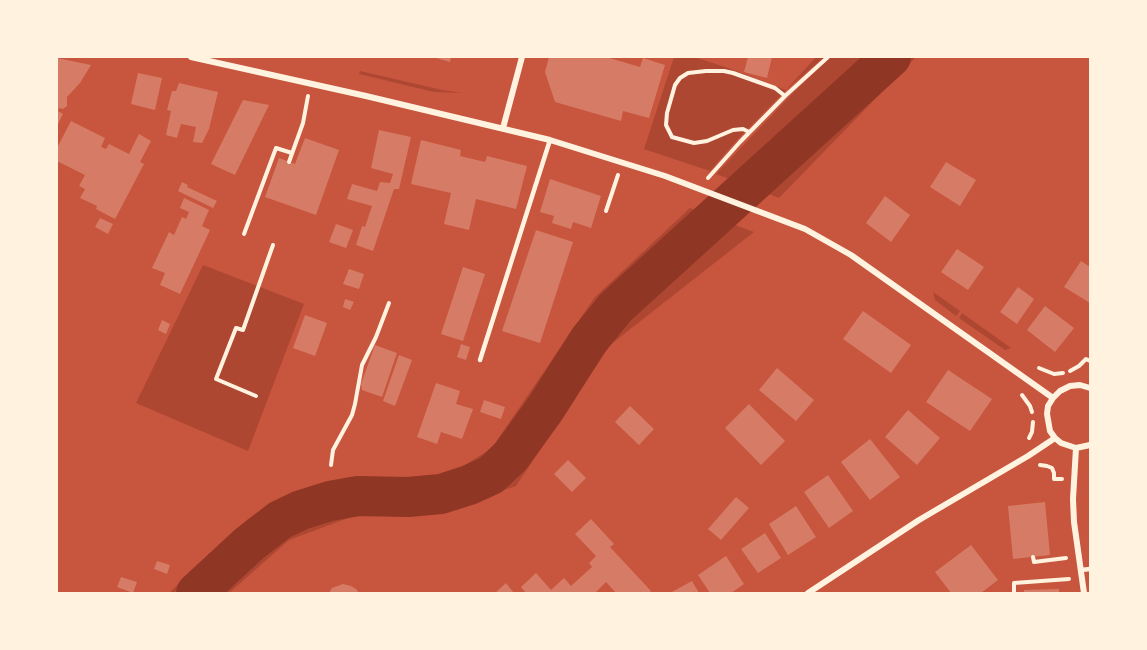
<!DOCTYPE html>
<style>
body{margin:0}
#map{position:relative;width:1147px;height:650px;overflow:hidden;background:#c8553d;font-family:"Fira Sans Condensed",sans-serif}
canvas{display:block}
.frame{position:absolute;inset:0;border:58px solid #fff3e0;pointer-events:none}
</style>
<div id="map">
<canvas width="1147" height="650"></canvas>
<div class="frame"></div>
</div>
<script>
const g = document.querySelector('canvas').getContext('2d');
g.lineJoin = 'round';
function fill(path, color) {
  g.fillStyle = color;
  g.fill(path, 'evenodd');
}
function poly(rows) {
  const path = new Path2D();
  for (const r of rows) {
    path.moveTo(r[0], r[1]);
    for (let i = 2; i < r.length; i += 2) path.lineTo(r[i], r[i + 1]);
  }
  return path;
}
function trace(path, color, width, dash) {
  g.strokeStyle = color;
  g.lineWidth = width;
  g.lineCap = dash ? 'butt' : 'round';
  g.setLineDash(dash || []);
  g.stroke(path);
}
fill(poly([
 [674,57,694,57,728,68,786,90,816,57,916,57,779,198,716,174,792,94,825,62,822,59,786,90,737,140,710,171,644,149],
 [360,71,442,90,462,93,434,92,359,74],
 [690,208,754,232,610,345,516,486,445,509,359,514,289,540,229,593,169,593,248,519,296,492,347,480,403,481,452,473,491,449,595,297],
 [203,265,304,304,248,451,136,403],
 [933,292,960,311,956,316,935,300],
 [962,313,1011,348,1005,350,959,318]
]), '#ae4732');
trace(poly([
 [196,593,249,544,280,520,301,510,330,501,358,496,408,497,441,494,469,485,491,475,511,456,545,409,589,340,616,307,891,57]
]), '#8f3625', 40);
fill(poly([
 [433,57,451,57,450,62],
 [549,57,606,57,640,67,643,58,665,65,649,118,623,111,621,121,555,102,545,72],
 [748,57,772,57,767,78,744,72],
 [57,58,91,65,80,83,67,97,67,106,63,109,59,108,58,111,63,114,57,126],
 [138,73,162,78,155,110,131,104],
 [179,83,218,92,209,129,202,143,193,142,196,127,181,124,177,138,166,135,171,111,167,110,172,91,176,91],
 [243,100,269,105,235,175,211,164],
 [71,121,105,138,101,147,106,149,109,144,129,154,139,134,151,141,140,162,144,164,115,219,96,209,97,206,80,198,85,189,79,186,85,175,57,161,57,148],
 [379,130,411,137,399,189,394,189,373,251,356,245,362,226,365,227,372,206,347,199,352,184,377,191,380,182,390,183,393,174,371,168],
 [305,138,339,150,316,215,265,197,279,158,295,164],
 [421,140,461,150,460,156,485,162,487,156,527,166,516,209,476,199,469,230,444,224,451,193,411,184],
 [946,162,976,180,960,206,930,187],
 [550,179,601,196,591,228,573,222,571,229,552,223,554,216,540,212],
 [182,182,188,185,187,187,217,201,213,208,178,191],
 [885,196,910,215,891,242,866,223],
 [184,198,209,210,202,226,210,230,180,294,160,285,165,273,152,268,169,232,174,235,182,217,186,219,189,212,180,208],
 [100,218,113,224,108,234,95,227],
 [336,224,353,230,346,248,329,242],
 [536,230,573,242,540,343,502,331],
 [957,249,984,267,968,290,941,272],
 [1081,261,1090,267,1090,303,1064,287],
 [463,267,485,274,463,341,441,334],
 [349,269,364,274,359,289,343,284],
 [1018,287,1034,299,1017,324,1000,312],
 [345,299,354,302,350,310,343,307],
 [1045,306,1074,328,1055,352,1027,330],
 [863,311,911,345,891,373,843,339],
 [305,315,327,323,315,356,293,348],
 [162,320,170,324,166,334,158,330],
 [461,344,470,347,466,360,457,357],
 [375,345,397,353,382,397,362,390,361,384],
 [399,355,412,360,395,406,383,401],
 [777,368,814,400,796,421,759,390],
 [948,370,992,399,970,431,926,402],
 [436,383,460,391,456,404,473,409,462,439,441,432,437,444,417,437],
 [484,400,505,407,501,419,480,412],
 [749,404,785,441,761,465,725,428],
 [630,406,654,429,639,445,615,422],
 [908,410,940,438,917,465,885,437],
 [870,439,900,477,870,500,841,462],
 [568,460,586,478,572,492,554,474],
 [828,475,853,511,829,528,804,492],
 [736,497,749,508,721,540,708,529],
 [1045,502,1050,555,1013,559,1008,506],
 [796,506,816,537,788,555,769,524],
 [591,519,614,544,610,547,651,591,649,593,616,593,606,582,595,593,526,593,521,587,536,573,551,590,564,578,571,586,592,567,589,563,596,556,575,534],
 [765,533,781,558,758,573,741,549],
 [971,545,998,580,981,593,951,593,935,572],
 [726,556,744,584,731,593,710,593,698,575],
 [157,561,170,565,167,574,154,569],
 [121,577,137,582,133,593,117,587],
 [692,581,699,593,670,593],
 [506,583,514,593,495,593],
 [343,584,351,586,356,589,359,593,329,593,332,588],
 [1059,589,1059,593,1024,593,1024,590]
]), '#d67c66');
trace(poly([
 [749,132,743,129,733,130,707,141,694,143,672,137,666,125,667,113,675,85,680,78,688,73,706,71,724,71,733,73,775,88,785,96],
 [289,162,303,123,308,96],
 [708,178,740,142,785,96,828,57],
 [606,211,618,175],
 [244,234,276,148,292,153],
 [1039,368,1054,374,1063,373],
 [1070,371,1079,366,1086,359,1090,361],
 [1022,395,1030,406,1032,412],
 [256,396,216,379,236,328,243,330,273,245],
 [1029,438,1032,432,1033,422],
 [331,465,333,450,352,415,355,404,362,365,376,337,389,303],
 [1040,465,1047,466,1052,468,1054,473,1054,479,1062,479],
 [1033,557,1034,562,1066,558],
 [1014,593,1014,583,1069,579]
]), '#fff3e0', 4);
trace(poly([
 [480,360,550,140],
 [1081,570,1090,569]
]), '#fff3e0', 4.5);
trace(poly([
 [191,57,366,96,550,140,665,176,805,229,851,255,1053,398],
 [503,128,522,57],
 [1090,388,1080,385,1070,386,1060,391,1053,398,1048,406,1047,414,1050,431,1055,438,1061,443,1076,448,1090,445],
 [1076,448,1073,499,1074,522,1084,593],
 [808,593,919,520,1028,456,1055,438]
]), '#fff3e0', 6);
</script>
